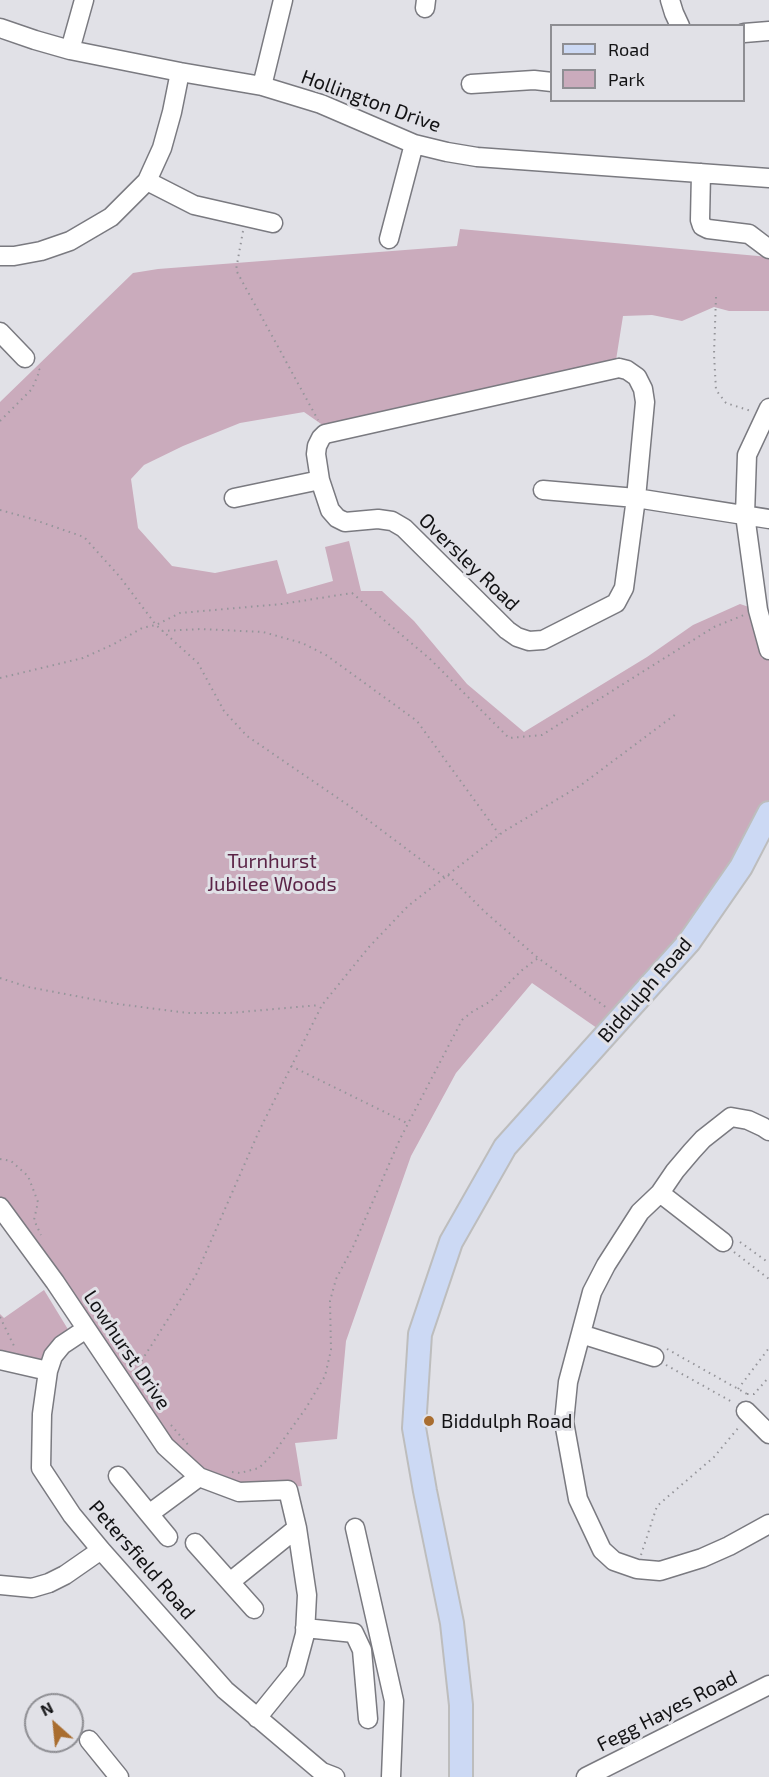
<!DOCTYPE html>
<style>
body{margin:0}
#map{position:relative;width:769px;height:1777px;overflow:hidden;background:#e1e1e7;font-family:"Exo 2",sans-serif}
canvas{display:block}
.legend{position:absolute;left:550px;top:24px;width:195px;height:78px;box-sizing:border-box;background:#e1e1e7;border:2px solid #8e8e93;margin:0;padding:8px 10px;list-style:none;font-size:18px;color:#121214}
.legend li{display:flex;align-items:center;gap:12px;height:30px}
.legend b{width:30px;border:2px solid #8e8e93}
.north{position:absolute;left:24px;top:1693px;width:60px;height:60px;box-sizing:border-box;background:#e1e1e7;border:2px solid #8e8e93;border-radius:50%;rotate:333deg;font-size:16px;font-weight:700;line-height:24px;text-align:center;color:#121214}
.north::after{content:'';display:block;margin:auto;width:21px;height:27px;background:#a96d2f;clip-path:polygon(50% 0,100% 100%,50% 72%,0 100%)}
</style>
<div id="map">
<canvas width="769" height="1777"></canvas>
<ul class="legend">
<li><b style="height:8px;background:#ccd9f4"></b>Road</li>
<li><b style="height:16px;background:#caabbc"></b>Park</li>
</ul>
<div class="north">N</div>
</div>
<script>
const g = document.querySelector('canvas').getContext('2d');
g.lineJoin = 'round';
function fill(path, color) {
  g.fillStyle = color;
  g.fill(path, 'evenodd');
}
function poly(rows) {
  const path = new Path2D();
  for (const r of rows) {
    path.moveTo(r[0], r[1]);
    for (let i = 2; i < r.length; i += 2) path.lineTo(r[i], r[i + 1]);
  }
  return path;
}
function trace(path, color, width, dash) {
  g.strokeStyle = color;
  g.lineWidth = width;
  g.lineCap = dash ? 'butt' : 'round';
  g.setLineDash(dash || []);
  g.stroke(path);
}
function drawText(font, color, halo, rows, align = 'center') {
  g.font = font + ' "Exo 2",sans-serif';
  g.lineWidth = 6;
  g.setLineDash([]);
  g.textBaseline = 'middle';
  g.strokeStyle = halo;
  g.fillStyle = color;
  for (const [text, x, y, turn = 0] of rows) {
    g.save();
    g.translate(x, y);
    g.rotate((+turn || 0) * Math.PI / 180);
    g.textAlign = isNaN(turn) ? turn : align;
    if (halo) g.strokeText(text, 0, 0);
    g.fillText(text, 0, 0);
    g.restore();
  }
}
fill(poly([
 [460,229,769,257,769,311,729,311,714,307,682,321,652,315,623,316,616,360,324,426,304,412,240,423,183,446,144,465,131,479,138,528,172,566,215,573,277,560,287,594,333,581,325,547,349,541,361,591,382,591,414,621,467,684,524,732,647,657,693,625,740,604,758,610,769,650,769,813,741,867,607,1035,532,983,456,1073,411,1156,346,1341,337,1439,295,1443,302,1486,239,1492,165,1446,0,1207,0,402,133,273,158,269,457,246],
 [44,1290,69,1331,42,1369,0,1367,0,1314,4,1318]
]), '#caabbc');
const minor = poly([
 [670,0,674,13,680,26],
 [425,8,426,0],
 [0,28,35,40,70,50,180,72,262,86,321,104,414,144,447,152,477,157,769,178],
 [744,33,769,31],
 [70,50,84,0],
 [471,84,534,80,552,82],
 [262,86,283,0],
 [701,173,700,220,702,226,708,229,749,234,769,249],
 [147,181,194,205,273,223],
 [389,239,414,144],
 [0,256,14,256,41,251,70,241,111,217,147,181,162,148,172,112,180,72],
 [0,332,25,358],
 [619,368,627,370,637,377,643,389,645,402,636,498,624,588,616,603,543,640,529,641,517,637,507,630,404,528,392,521,378,519,345,522,337,518,330,510,320,480,316,454,317,446,321,438,325,434,619,368],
 [769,408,747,455,745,515,758,610,769,650],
 [543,490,636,498,769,519],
 [234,498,320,480],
 [769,1131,763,1127,748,1120,731,1117,703,1139,692,1151,675,1171,660,1193,640,1212,606,1265,592,1292,568,1382,564,1422,578,1499,602,1550,614,1561,637,1569,660,1571,702,1558,729,1546,769,1524],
 [660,1193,723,1242],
 [0,1207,55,1282,165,1446,199,1477,239,1492,288,1490,297,1528,307,1595,305,1634,295,1671,257,1718],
 [86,1329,62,1345,53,1356,48,1371,42,1414,41,1468,72,1515,101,1550,225,1690,322,1772,335,1777],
 [581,1334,654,1357],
 [0,1360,48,1371],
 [746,1411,769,1434],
 [118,1476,149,1514,199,1477],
 [149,1514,168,1537],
 [355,1528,394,1701,391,1777],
 [195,1543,254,1609],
 [230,1582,297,1528],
 [0,1585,32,1588,49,1583,65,1575,101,1550],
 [305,1628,354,1633,362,1650,368,1719],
 [89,1740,119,1777],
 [586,1777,769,1685]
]);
const major = poly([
 [461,1777,461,1705,452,1623,425,1491,414,1428,420,1334,451,1242,505,1147,689,942,741,867,769,813]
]);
trace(minor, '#7a7a80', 21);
trace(major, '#bdbdbd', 26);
trace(poly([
 [243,231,236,270,318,420],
 [716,297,714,354,716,390,726,403,751,411],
 [0,421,32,389,40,370,37,367],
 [0,510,29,518,84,537,120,577,156,625,198,663,224,711,247,736,348,805,444,877],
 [162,631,201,629,263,632,302,643,326,655,417,721,499,834],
 [0,678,83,658,114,644,142,628,156,625,180,613,282,604,352,593,430,659,509,738,542,735,714,627,744,615],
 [448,875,485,912,538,958,607,1008],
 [0,978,28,987,118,1004,188,1013,230,1013,320,1005],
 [291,1066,407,1123],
 [0,1159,11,1161,28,1176,38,1202,34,1220,41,1235],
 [740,1242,769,1263],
 [734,1252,769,1279],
 [0,1317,15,1348],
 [667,1349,747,1394,745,1396],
 [666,1365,734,1403],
 [135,1371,196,1275,260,1129,322,1005,369,947,408,906,503,832,581,785,676,714],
 [738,1389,769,1348],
 [747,1394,754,1394,769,1377],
 [171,1425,189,1446],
 [232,1472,240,1473,259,1468,273,1454,306,1408,325,1376,331,1350,330,1301,336,1279,353,1247,400,1139,462,1020,472,1012,491,1001,521,971,538,958],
 [641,1555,657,1506,714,1457,739,1427]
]), '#95959a', 2, [1.5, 4.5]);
trace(minor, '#fff', 18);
trace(major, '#ccd9f4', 22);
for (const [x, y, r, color] of [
 [429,1421,6,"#a96d2f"]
]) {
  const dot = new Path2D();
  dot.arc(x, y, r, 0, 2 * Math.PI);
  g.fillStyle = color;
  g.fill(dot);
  trace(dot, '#e1e1e7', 2);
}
drawText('20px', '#121214', '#e1e1e7', [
 ["Hollington Drive",371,101,20],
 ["Oversley Road",469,562,44],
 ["Biddulph Road",645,990,-49],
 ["Lowhurst Drive",127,1350,56],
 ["Petersfield Road",142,1560,49],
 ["Fegg Hayes Road",667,1711,-27]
]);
drawText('20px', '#5b2447', '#e1e1e7', [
 ["Turnhurst",272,861],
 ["Jubilee Woods",272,884]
]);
drawText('20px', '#121214', '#e1e1e7', [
 ["Biddulph Road",441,1421]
], 'left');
</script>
